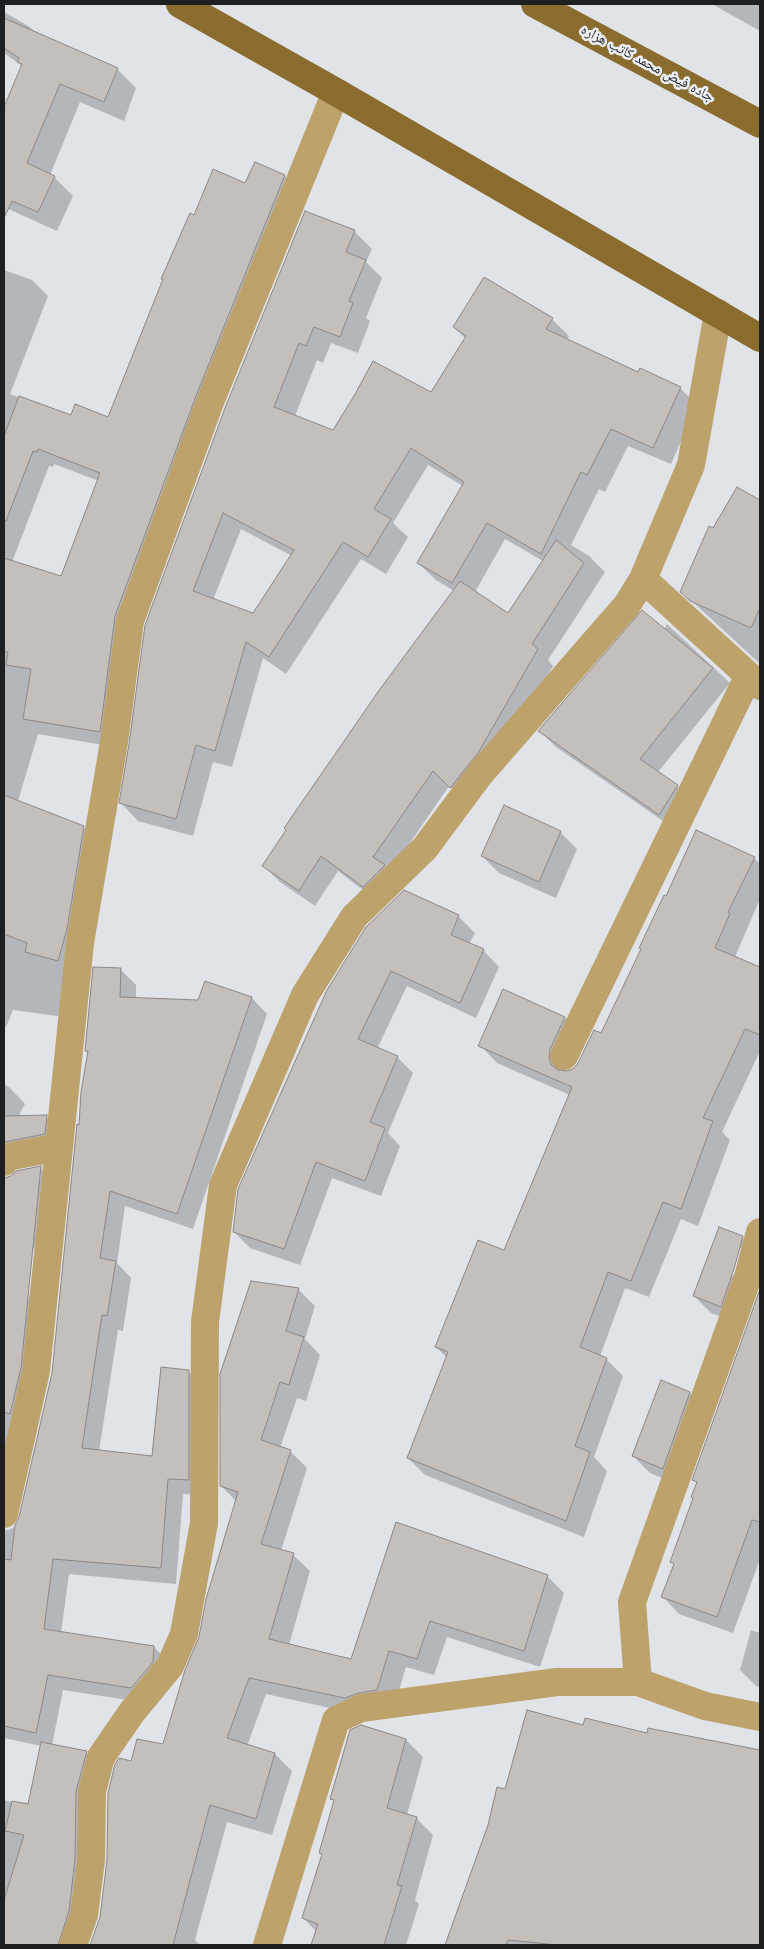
<!DOCTYPE html>
<meta charset="utf-8">
<style>
body{margin:0}
#map{position:relative;width:764px;height:1949px;overflow:hidden;background:#e0e4e9;font-family:Jost,sans-serif}
canvas{display:block}
.frame{position:absolute;inset:0;border:5px solid #1e1f21;pointer-events:none}
</style>
<div id="map">
<canvas width="764" height="1949"></canvas>
<div class="frame"></div>
</div>
<script>
const g = document.querySelector('canvas').getContext('2d');
g.lineJoin = 'round';
function fill(path, color) {
  g.fillStyle = color;
  g.fill(path, 'evenodd');
}
function poly(rows) {
  const path = new Path2D();
  for (const r of rows) {
    path.moveTo(r[0], r[1]);
    for (let i = 2; i < r.length; i += 2) path.lineTo(r[i], r[i + 1]);
  }
  return path;
}
function trace(path, color, width, dash) {
  g.strokeStyle = color;
  g.lineWidth = width;
  g.lineCap = dash ? 'butt' : 'round';
  g.setLineDash(dash || []);
  g.stroke(path);
}
function drawText(font, color, halo, rows, align = 'center') {
  g.font = font + ' Jost,"Noto Naskh Arabic",sans-serif';
  g.lineWidth = 5;
  g.setLineDash([]);
  g.textBaseline = 'middle';
  g.strokeStyle = halo;
  g.fillStyle = color;
  for (const [text, x, y, turn = 0] of rows) {
    g.save();
    g.translate(x, y);
    g.rotate((+turn || 0) * Math.PI / 180);
    g.textAlign = isNaN(turn) ? turn : align;
    if (halo) g.strokeText(text, 0, 0);
    g.fillText(text, 0, 0);
    g.restore();
  }
}
fill(poly([
 [712,4,760,4,760,31],
 [4,12,30,27,37,34,117,69,136,88,124,121,80,102,50,175,54,177,73,196,57,231,4,207,4,111,22,66,4,53],
 [255,163,285,176,300,192,131,632,115,747,38,734,18,801,83,827,99,843,72,1018,13,1010,6,1027,4,1026,4,270,32,280,48,296,10,394,71,416,109,418,195,216,246,185],
 [54,464,99,481,62,578,12,562,49,466,53,467],
 [354,231,372,249,366,262,382,278,366,318,370,321,358,353,331,343,323,363,317,360,295,416,333,431,431,394,466,339,454,327,552,319,569,336,567,340,639,374,680,388,697,405,671,464,628,446,605,492,599,489,571,545,589,556,605,572,548,660,553,666,493,769,467,802,449,786,390,872,379,902,338,871,315,906,280,882,264,866,454,591,436,580,418,563,463,486,428,465,393,523,408,537,386,574,361,559,286,674,263,658,232,767,213,762,193,836,138,821,121,803,146,625],
 [241,529,292,556,254,615,213,600],
 [505,539,543,561,509,614,475,592],
 [738,489,760,502,760,664,681,591,714,530],
 [667,624,730,683,658,772,677,786,694,802,676,830,556,747,540,731,664,630],
 [560,832,577,849,556,898,499,873,482,856],
 [754,858,760,864,760,899,735,957,760,968,760,1051,722,1132,730,1140,698,1226,681,1219,649,1297,625,1288,600,1356,606,1359,623,1376,594,1457,607,1471,584,1537,425,1475,408,1458,447,1358,436,1347,505,1252,570,1095,497,1063,480,1045,504,991,565,1018,582,1036,567,1067,566,1073,574,1070,601,1035,667,897],
 [404,892,458,916,475,933,469,944,483,950,499,967,476,1018,407,986,377,1049,397,1057,413,1073,388,1133,400,1146,381,1196,332,1178,300,1265,250,1248,234,1232],
 [121,970,136,985,136,999,199,1002,205,983,252,998,267,1014,193,1229,125,1206,117,1263,131,1278,123,1331,118,1330,99,1451,153,1458,189,1372,204,1387,204,1495,183,1494,176,1584,69,1574,61,1633,154,1647,170,1663,147,1703,63,1690,52,1745,86,1753,103,1769,76,1945,4,1945,4,1800,29,1806,41,1746,4,1738,4,1372,29,1295,43,1310,4,1527,4,1530,9,1530,16,1526,20,1518,53,1373,89,1054,86,1051],
 [4,1084,10,1088,25,1104,18,1117,46,1116,62,1132,6,1170,4,1177],
 [41,1168,57,1183,53,1218,4,1297,4,1179,12,1177,17,1172],
 [742,1237,759,1254,738,1323,711,1313,694,1296],
 [738,1248,741,1248,734,1276,731,1275],
 [298,1289,315,1306,305,1339,320,1355,306,1401,297,1398,280,1448,290,1451,307,1468,281,1551,293,1555,310,1571,289,1645,352,1661,397,1523,547,1576,564,1593,540,1667,447,1637,434,1675,406,1667,394,1707,362,1715,266,1694,247,1746,275,1754,292,1771,272,1835,227,1822,195,1940,200,1945,95,1945,132,1762,164,1746,201,1637,236,1501,221,1486],
 [760,1293,760,1559,733,1633,679,1614,663,1597,675,1565,672,1562,694,1498,698,1484,694,1480],
 [690,1393,707,1410,680,1485,650,1473,633,1456],
 [751,1630,760,1633,760,1687,756,1686,740,1670],
 [584,1727,648,1734,649,1729,760,1751,760,1930,755,1945,451,1945,448,1942,506,1791],
 [406,1740,423,1757,407,1815,416,1818,433,1835,415,1900,419,1904,406,1945,316,1945,314,1942,317,1932,303,1918,323,1856,320,1853,335,1801,332,1798]
]), '#0003');
const building = poly([
 [4,18,118,68,104,102,60,84,27,163,55,176,38,212,12,201,4,218,4,107,22,64,17,62,19,58,4,48,4,18],
 [255,162,285,175,196,396,115,616,100,732,23,719,31,669,6,665,8,652,4,651,4,558,61,576,100,473,38,449,37,452,33,451,6,521,4,520,4,436,19,396,71,415,75,404,108,417,163,279,161,279,190,213,194,215,213,169,245,183,255,162],
 [305,211,355,230,346,252,366,260,349,301,353,303,340,337,314,327,306,346,299,343,274,407,333,430,354,396,373,361,431,392,466,336,453,327,484,277,553,318,546,329,638,372,640,368,681,387,653,448,611,429,587,475,581,472,541,554,487,523,452,583,417,563,464,482,411,448,374,509,391,519,368,557,343,542,269,657,246,642,215,751,196,745,176,819,119,803,129,744,145,625,225,408,305,211],
 [223,513,294,550,253,613,193,591,223,513],
 [737,487,760,500,760,608,751,628,690,601,680,592,709,526,713,528,737,487],
 [556,540,584,563,532,644,538,649,478,753,450,788,433,771,373,857,385,865,363,887,321,856,299,891,262,866,286,830,284,828,380,689,460,581,508,613,556,540],
 [642,610,713,668,640,759,678,785,659,815,538,731,642,610],
 [4,795,84,826,67,929,58,961,25,952,27,943,4,934,4,795],
 [504,805,561,831,539,882,481,856,504,805],
 [696,830,755,857,728,912,730,913,715,948,760,967,760,1035,745,1029,703,1118,713,1121,681,1209,663,1202,631,1281,608,1272,580,1347,607,1358,575,1446,590,1452,566,1521,407,1458,448,1352,435,1347,478,1240,504,1250,572,1087,478,1046,503,989,565,1017,550,1049,549,1058,551,1065,558,1070,566,1071,573,1069,578,1063,594,1030,601,1033,641,949,639,948,664,895,666,896,696,830],
 [404,890,459,915,451,935,484,949,460,1003,391,971,358,1039,398,1056,370,1122,385,1128,365,1181,316,1162,284,1249,233,1232,238,1189,327,990,366,927,404,890],
 [93,967,121,968,120,997,198,1000,205,981,252,997,177,1214,110,1191,100,1258,116,1261,107,1316,102,1315,82,1448,152,1456,161,1367,189,1370,189,1480,168,1479,161,1568,53,1559,44,1629,154,1646,153,1662,131,1688,48,1675,36,1733,4,1726,4,1559,11,1560,15,1525,19,1517,52,1373,77,1124,79,1125,81,1092,88,1051,85,1051,93,967],
 [47,1115,45,1134,4,1142,4,1116,47,1115],
 [41,1166,21,1368,10,1414,4,1412,4,1178,11,1176,16,1171,41,1166],
 [719,1227,743,1236,734,1269,721,1307,693,1296,719,1227],
 [251,1281,299,1288,286,1331,304,1337,289,1385,280,1382,261,1440,291,1450,261,1544,294,1553,269,1639,351,1659,396,1522,548,1575,524,1651,430,1621,417,1659,389,1651,377,1690,359,1693,345,1698,249,1678,227,1738,275,1753,256,1819,210,1805,173,1945,90,1945,100,1917,107,1860,108,1793,115,1764,119,1758,131,1761,137,1739,163,1744,185,1670,199,1637,206,1599,238,1492,220,1486,220,1374,251,1281],
 [760,1289,760,1522,752,1520,717,1617,661,1597,674,1564,670,1562,693,1498,691,1497,697,1482,692,1480,760,1289],
 [661,1380,690,1392,663,1469,632,1456,661,1380],
 [527,1710,583,1725,585,1718,647,1733,648,1728,760,1750,760,1945,558,1945,508,1940,506,1945,445,1945,488,1825,497,1787,505,1789,527,1710],
 [361,1725,406,1739,387,1808,417,1817,397,1885,402,1886,384,1945,311,1945,318,1924,302,1918,322,1854,319,1853,334,1800,330,1799,350,1730,361,1725],
 [41,1742,87,1751,76,1791,75,1859,69,1911,58,1945,4,1945,4,1900,24,1835,5,1831,12,1801,28,1804,41,1742]
]);
fill(building, '#c4bfbb');
trace(building, '#8c8784', 1);
trace(poly([
 [643,579,760,686],
 [564,1056,748,677],
 [4,1162,7,1157,59,1147],
 [4,1514,36,1371,80,943,114,742,130,621,210,402,336,92],
 [638,1682,632,1602,749,1274,760,1232],
 [73,1945,84,1915,91,1860,92,1791,101,1757,132,1712,170,1666,184,1634,204,1523,205,1322,223,1185,305,995,354,917,425,848,480,774,627,605,643,579,691,465,718,313],
 [267,1945,336,1720,361,1708,557,1682,638,1682,705,1706,760,1717]
]), '#bda26c', 28);
trace(poly([
 [180,4,336,92,760,338],
 [535,4,760,124]
]), '#8a6d2e', 28);
drawText('14px', '#1e1f21', '#edf1f6', [
 ["جاده فیض محمد کاتب هزاره",647,64,28]
]);
</script>
